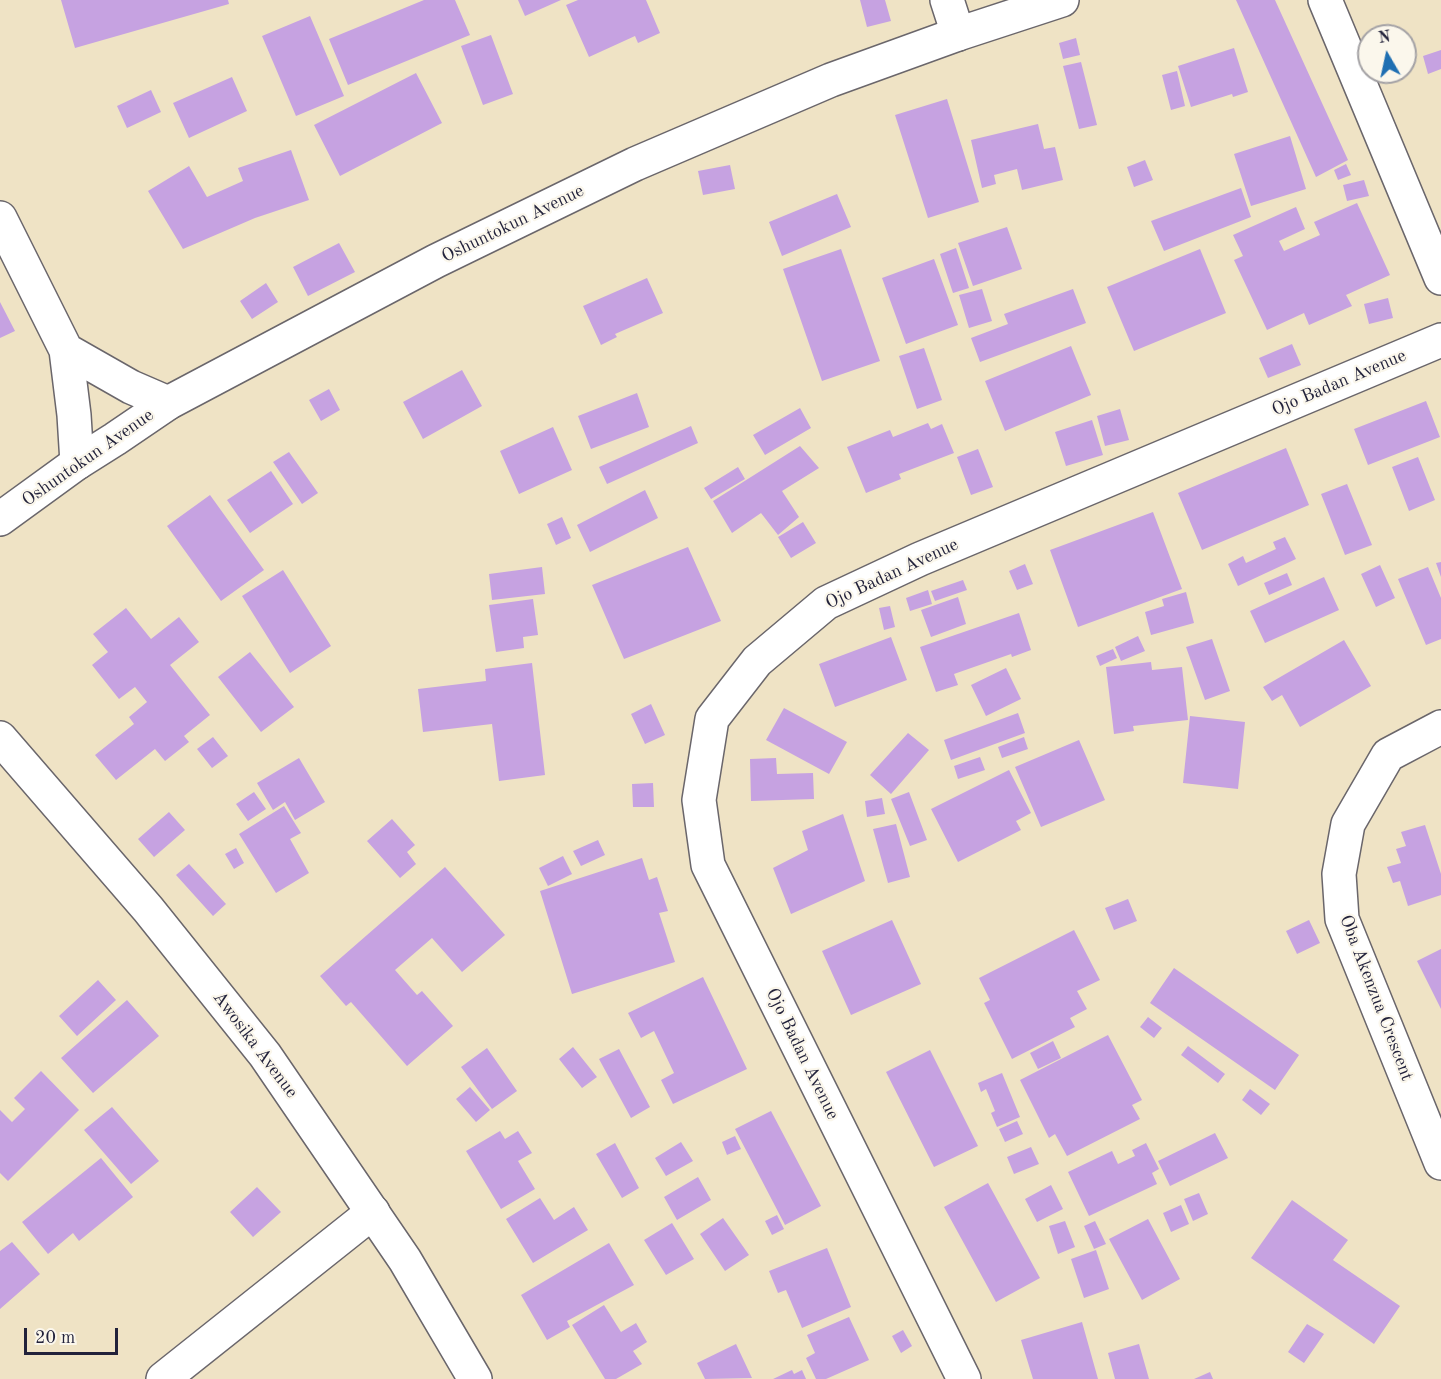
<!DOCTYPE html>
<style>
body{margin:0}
#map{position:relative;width:1441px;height:1379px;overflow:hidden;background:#efe3c5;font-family:"Old Standard TT",serif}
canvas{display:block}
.north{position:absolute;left:1357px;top:24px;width:60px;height:60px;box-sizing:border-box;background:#fbf7ec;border:2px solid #a4a2a5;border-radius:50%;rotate:351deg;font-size:16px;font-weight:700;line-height:24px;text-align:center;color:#22223b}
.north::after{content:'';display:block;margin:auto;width:21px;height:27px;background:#1f6fb2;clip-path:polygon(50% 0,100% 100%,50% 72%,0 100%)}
.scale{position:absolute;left:24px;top:1328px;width:94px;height:27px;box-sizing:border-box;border:3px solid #22223b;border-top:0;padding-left:8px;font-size:18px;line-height:21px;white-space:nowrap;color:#22223b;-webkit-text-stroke:4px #fbf7ec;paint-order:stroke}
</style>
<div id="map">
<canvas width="1441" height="1379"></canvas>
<div class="north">N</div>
<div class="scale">20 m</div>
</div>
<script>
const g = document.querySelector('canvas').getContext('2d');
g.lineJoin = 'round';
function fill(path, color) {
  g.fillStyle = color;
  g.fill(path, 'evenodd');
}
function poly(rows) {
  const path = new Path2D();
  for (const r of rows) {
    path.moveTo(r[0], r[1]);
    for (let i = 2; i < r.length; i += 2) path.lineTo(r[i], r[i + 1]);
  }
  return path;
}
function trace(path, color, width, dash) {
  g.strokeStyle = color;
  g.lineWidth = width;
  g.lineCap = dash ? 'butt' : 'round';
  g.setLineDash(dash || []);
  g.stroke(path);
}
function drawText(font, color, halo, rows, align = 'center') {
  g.font = font + ' "Old Standard TT",serif';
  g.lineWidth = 4.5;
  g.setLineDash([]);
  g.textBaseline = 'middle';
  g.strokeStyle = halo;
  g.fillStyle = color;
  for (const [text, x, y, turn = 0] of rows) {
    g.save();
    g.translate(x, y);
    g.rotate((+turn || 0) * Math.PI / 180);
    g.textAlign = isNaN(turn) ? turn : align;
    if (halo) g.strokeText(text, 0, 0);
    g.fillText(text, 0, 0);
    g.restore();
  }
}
fill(poly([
 [61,0,228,0,229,4,75,48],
 [424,0,455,0,470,35,348,85,329,39],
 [518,0,561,0,525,16],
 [578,0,646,0,660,33,638,43,635,36,589,57,566,5],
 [860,0,885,0,891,21,867,27],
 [1236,0,1275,0,1348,160,1316,177],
 [310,16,344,96,296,116,262,36],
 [491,35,513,94,483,105,461,46],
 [1076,38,1080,55,1063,59,1059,43],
 [1234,48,1248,92,1233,97,1232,94,1191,107,1178,66],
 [1441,50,1441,69,1428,74,1423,56],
 [1081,62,1097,125,1079,129,1063,66],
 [1177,71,1185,106,1171,110,1162,75],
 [416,73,442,123,340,176,314,125],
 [232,77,247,111,189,138,173,103],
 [151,90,161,112,127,128,117,106],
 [947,99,979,202,928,218,895,115],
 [1038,124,1044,149,1055,147,1063,180,1022,190,1017,169,994,175,996,184,982,188,971,140],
 [1290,136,1306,189,1251,206,1234,154],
 [291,150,309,200,255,218,183,249,148,191,189,166,207,197,243,181,238,168],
 [1145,160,1153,180,1134,187,1127,167],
 [1346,164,1351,175,1338,180,1334,170],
 [730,165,735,189,703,195,698,171],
 [1364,180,1369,196,1347,201,1343,185],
 [1241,188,1251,217,1164,251,1151,221],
 [837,194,851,227,782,256,769,222],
 [1357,203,1390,275,1346,295,1352,306,1309,325,1304,313,1267,330,1234,260,1243,256,1233,235,1296,207,1305,229,1279,241,1284,251,1320,235,1314,222],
 [1007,227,1022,269,973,286,958,243],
 [339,243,355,272,308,296,293,267],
 [956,248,969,288,953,293,940,254],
 [841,249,880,361,822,381,783,269],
 [1200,249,1226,313,1134,351,1107,287],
 [934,259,958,325,906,344,882,278],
 [647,278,663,313,615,334,617,337,601,345,583,306],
 [266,283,278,302,252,319,240,301],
 [982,289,992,321,969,328,959,295],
 [1073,289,1086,323,980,362,971,338,1008,324,1004,314],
 [1388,298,1393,318,1369,324,1364,304],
 [0,302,15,331,0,338],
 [1292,344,1301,365,1268,378,1259,358],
 [1071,346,1091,395,1005,431,985,381],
 [924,348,942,400,917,409,899,356],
 [462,370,482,406,423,439,403,402],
 [329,389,340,410,321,421,309,400],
 [637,393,649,427,591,449,578,416],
 [1426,401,1440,437,1368,465,1354,429],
 [800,408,811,428,765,455,753,435],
 [1120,409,1129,440,1105,446,1097,416],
 [1092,420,1103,455,1066,466,1055,432],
 [928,423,931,429,942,424,954,453,899,474,901,479,866,493,847,447,890,430,893,437],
 [691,426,698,443,607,484,599,467],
 [553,427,572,470,519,494,500,451],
 [800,446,819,468,782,491,799,517,778,535,761,513,732,533,713,501],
 [1286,448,1309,505,1202,550,1178,493],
 [978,449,993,487,971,495,957,457],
 [289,452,318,493,302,504,273,462],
 [1418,457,1435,500,1409,511,1392,467],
 [738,467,745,479,711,499,704,488],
 [271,471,293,504,250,533,227,500],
 [1347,484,1372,545,1345,555,1321,494],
 [645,490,658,518,590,552,577,525],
 [210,495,264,570,221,601,167,526],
 [1153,512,1182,589,1078,627,1050,550],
 [562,517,571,538,556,545,547,524],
 [803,522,816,543,791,558,778,537],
 [1285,537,1296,559,1238,586,1228,564,1243,556,1246,563,1276,549,1273,542],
 [688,547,721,621,624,659,592,585],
 [1441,562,1441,577,1436,563],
 [1025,564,1033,584,1017,590,1009,571],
 [1380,565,1395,598,1376,607,1361,574],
 [542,567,545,594,492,600,489,574],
 [1428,567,1441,598,1441,639,1426,645,1398,579],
 [283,570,331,646,290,673,242,596],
 [1287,573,1292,585,1269,595,1264,583],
 [1324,577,1339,610,1265,643,1250,611],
 [963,580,967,590,935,601,931,591],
 [928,590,932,604,910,611,906,598],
 [1186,592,1194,623,1151,635,1145,612,1164,606,1162,599],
 [958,597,966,624,931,637,921,610],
 [533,599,538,635,523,637,524,648,496,652,489,605],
 [890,606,895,627,884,630,879,608],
 [126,608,151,639,179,617,199,642,170,665,210,715,184,736,189,742,165,761,155,749,116,780,95,755,134,724,129,717,147,702,135,687,119,699,92,665,108,652,93,634],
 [1019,613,1031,650,1012,657,1011,654,954,674,958,685,936,692,920,647],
 [1138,636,1145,651,1121,661,1115,647],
 [891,637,907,680,835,707,819,664],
 [1212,639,1230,691,1205,700,1186,647],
 [1344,640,1371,686,1300,727,1282,695,1272,701,1263,687],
 [1113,649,1117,658,1100,666,1096,656],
 [250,652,294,707,261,732,218,677],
 [1151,662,1152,670,1182,667,1188,720,1133,726,1134,731,1114,734,1106,667],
 [532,663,545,775,499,781,492,724,423,732,418,689,486,681,485,669],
 [1006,668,1021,699,986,716,971,685],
 [651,704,665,735,645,744,631,714],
 [784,708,847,742,829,774,766,740],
 [1018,713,1025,733,951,760,944,740],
 [1190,716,1245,722,1238,789,1183,783],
 [908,733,929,750,891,794,870,775],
 [213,737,228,756,212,768,197,749],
 [1024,737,1028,749,1002,758,998,747],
 [1079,740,1105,800,1041,827,1015,767],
 [980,757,985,770,958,779,954,766],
 [299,758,325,802,295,820,285,802,273,810,257,783],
 [776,758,777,774,813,773,814,799,751,801,750,759],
 [1009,770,1031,813,1016,821,1021,830,958,862,931,809],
 [653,783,654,807,633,807,632,784],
 [254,792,266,809,248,821,236,804],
 [909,792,927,840,910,846,891,799],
 [882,798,885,814,867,817,865,801],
 [284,806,301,833,290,839,309,873,276,893,239,834],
 [169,812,185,830,154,857,138,839],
 [843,814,865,881,791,914,773,868,808,850,802,831],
 [392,819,415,845,407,852,416,864,400,878,367,841],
 [896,824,910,877,888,883,873,829],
 [1425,825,1441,874,1441,895,1408,906,1400,881,1393,883,1387,867,1401,863,1396,849,1406,846,1401,832],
 [598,840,605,855,581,866,573,851],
 [236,848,244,863,234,869,225,854],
 [563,856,572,874,548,886,539,868],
 [642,858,649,880,657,877,668,911,659,913,675,962,572,994,540,891],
 [189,864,226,904,213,916,176,875],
 [445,867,505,935,462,972,432,938,395,970,417,995,422,991,453,1026,407,1066,351,1002,346,1006,320,976],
 [1128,899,1137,921,1114,930,1105,908],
 [892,920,921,984,851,1015,822,951],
 [1309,920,1320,943,1297,954,1286,931],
 [1074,930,1100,980,1077,991,1087,1009,1070,1018,1075,1027,1012,1059,984,1003,990,1000,979,978],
 [1441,949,1441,1009,1417,961],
 [1174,968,1299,1055,1275,1090,1150,1003],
 [703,977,747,1069,673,1104,661,1080,674,1073,654,1031,641,1038,628,1013],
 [98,980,116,1000,77,1036,59,1016],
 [127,1000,159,1036,93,1093,61,1058],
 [1148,1017,1162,1028,1154,1038,1140,1027],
 [1108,1035,1142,1100,1132,1105,1140,1119,1067,1156,1055,1134,1049,1138,1020,1080],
 [1053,1041,1061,1058,1038,1069,1030,1053],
 [1188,1046,1225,1074,1218,1083,1181,1055],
 [573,1047,597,1077,582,1088,559,1059],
 [487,1048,517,1091,492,1109,461,1067],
 [619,1049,650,1107,631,1118,599,1059],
 [930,1050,978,1146,934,1167,886,1072],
 [41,1071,79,1110,8,1181,0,1173,0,1110,12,1122,25,1109,14,1098],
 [1002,1073,1020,1117,997,1127,991,1113,995,1111,986,1089,981,1092,978,1083],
 [470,1087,490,1110,476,1122,456,1099],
 [1250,1089,1270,1104,1261,1115,1242,1100],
 [112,1107,159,1161,131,1184,84,1130],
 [771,1111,821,1206,785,1225,735,1129],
 [1017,1121,1023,1134,1005,1142,999,1129],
 [500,1131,505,1139,518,1131,532,1153,518,1161,535,1189,501,1209,466,1151],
 [1215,1133,1228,1158,1170,1186,1158,1161],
 [735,1136,741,1149,727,1155,722,1142],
 [681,1142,693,1161,666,1176,655,1158],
 [615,1143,639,1188,622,1198,596,1154],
 [1146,1143,1159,1169,1152,1173,1157,1184,1089,1216,1068,1172,1112,1151,1118,1164,1135,1156,1132,1150],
 [1031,1147,1039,1164,1014,1174,1007,1157],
 [101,1158,133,1197,79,1241,73,1233,48,1254,22,1222],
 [698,1177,711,1200,677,1220,664,1197],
 [988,1183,1040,1278,996,1302,944,1207],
 [1051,1185,1063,1209,1037,1222,1025,1199],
 [257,1187,281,1212,253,1237,230,1212],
 [1199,1193,1208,1214,1193,1221,1184,1199],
 [540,1198,554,1220,574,1207,588,1230,533,1263,506,1219],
 [1292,1200,1348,1240,1333,1260,1400,1306,1374,1344,1251,1258],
 [1181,1205,1189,1224,1171,1232,1163,1213],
 [777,1215,784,1229,772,1235,765,1221],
 [723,1218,749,1255,725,1271,700,1234],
 [1148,1219,1180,1279,1142,1300,1109,1239],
 [1065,1221,1075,1247,1058,1254,1049,1226],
 [1095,1221,1106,1244,1094,1249,1084,1226],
 [672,1223,694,1259,666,1275,644,1240],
 [12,1242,40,1274,0,1309,0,1251],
 [609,1243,634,1285,567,1321,570,1327,547,1340,521,1295],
 [827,1248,851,1307,802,1328,786,1290,778,1293,769,1271],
 [1096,1250,1109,1289,1084,1298,1071,1259],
 [604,1305,621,1332,636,1323,647,1342,633,1351,642,1364,616,1379,605,1379,572,1325],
 [849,1317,869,1360,826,1379,816,1379,806,1358,815,1353,807,1335],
 [1082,1322,1098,1379,1033,1379,1021,1340],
 [1307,1324,1324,1334,1304,1363,1288,1352],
 [903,1330,912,1346,901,1353,892,1336],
 [736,1344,752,1378,705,1379,697,1363],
 [1139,1344,1149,1379,1115,1379,1108,1353],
 [792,1370,794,1374,802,1370,806,1379,773,1379],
 [1210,1372,1213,1379,1194,1379]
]), '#c6a2e1');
const street = poly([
 [947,0,958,34],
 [1325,0,1441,278],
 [0,218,66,350,74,415,77,463],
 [66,350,131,387,168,403],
 [1441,727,1388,755,1348,824,1339,874,1342,919,1441,1163],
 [163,1379,373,1212],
 [964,1379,708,865,699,800,712,719,757,661,826,603,920,559,1441,340]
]);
const secondary = poly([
 [0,519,77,463,115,439,168,403,436,261,635,164,831,80,958,34,1062,0],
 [0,738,148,909,265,1055,405,1260,475,1379]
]);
trace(street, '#6a666b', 36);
trace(secondary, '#6a666b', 36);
trace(street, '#fff', 33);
trace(secondary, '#fff', 33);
drawText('18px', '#22223b', '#fbf7ec', [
 ["Oshuntokun Avenue",513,224,-26],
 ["Ojo Badan Avenue",1339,383,-23],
 ["Oshuntokun Avenue",88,458,-35],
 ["Ojo Badan Avenue",892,574,-25],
 ["Oba Akenzua Crescent",1376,998,69],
 ["Awosika Avenue",255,1045,53],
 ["Ojo Badan Avenue",802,1054,64]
]);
</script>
